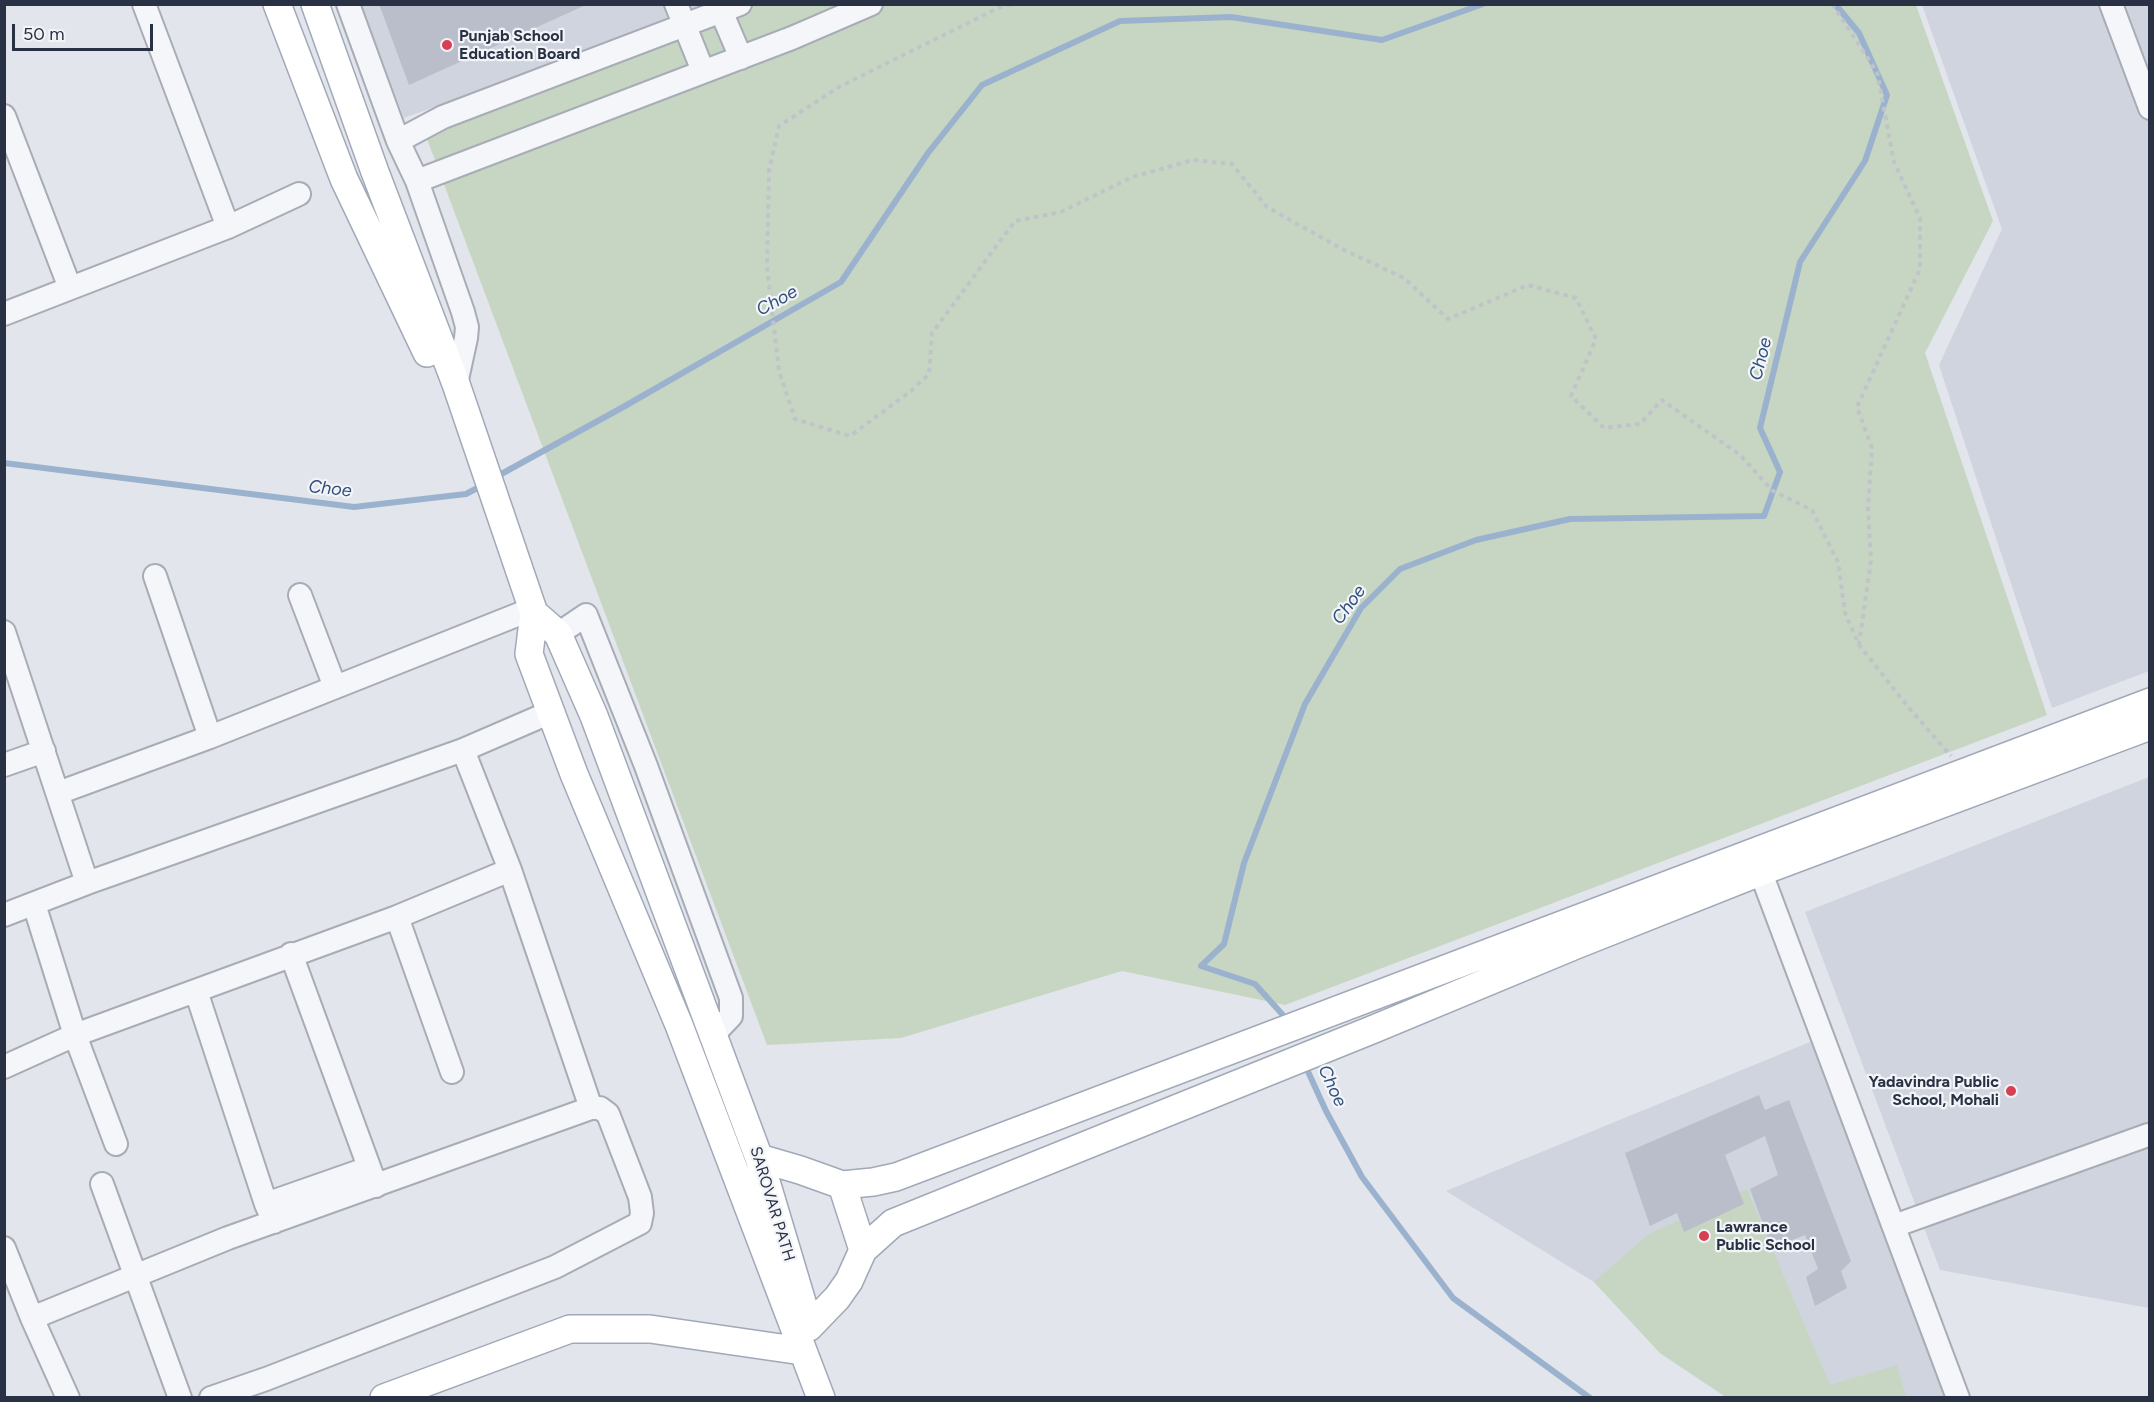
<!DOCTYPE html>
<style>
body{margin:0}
#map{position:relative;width:2154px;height:1402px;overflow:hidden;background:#e2e5eb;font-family:Figtree,sans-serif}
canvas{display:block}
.frame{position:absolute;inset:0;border:6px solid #293245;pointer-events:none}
.scale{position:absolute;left:12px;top:24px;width:141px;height:27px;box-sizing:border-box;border:3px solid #293245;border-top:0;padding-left:8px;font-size:18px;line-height:21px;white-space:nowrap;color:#293245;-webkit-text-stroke:4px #f2f4f8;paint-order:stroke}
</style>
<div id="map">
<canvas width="2154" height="1402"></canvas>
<div class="frame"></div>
<div class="scale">50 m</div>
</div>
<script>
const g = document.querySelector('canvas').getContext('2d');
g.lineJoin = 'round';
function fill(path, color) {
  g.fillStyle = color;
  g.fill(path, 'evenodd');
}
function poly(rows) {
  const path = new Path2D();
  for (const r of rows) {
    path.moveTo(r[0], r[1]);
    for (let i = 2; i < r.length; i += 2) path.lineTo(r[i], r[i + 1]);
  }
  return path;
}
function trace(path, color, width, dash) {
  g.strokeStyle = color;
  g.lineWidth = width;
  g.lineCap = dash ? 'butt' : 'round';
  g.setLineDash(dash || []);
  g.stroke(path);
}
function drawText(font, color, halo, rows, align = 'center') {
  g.font = font + ' Figtree,sans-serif';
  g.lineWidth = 4.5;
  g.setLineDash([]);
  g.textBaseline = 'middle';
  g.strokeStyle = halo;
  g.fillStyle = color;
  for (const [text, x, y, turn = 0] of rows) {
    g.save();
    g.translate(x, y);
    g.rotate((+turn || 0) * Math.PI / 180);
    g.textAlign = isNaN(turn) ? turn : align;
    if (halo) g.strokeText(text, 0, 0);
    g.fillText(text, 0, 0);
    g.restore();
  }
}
fill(poly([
 [360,5,715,5,404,118],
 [1922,5,2149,5,2149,671,2052,708,1939,365,2002,229],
 [2149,777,2149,1308,1940,1270,1805,912],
 [1815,1040,1948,1397,1726,1397,1660,1353,1594,1282,1446,1191]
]), '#d0d4de');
fill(poly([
 [740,5,1916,5,1993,221,1925,353,2047,715,1285,1005,1122,971,901,1038,767,1045,421,123],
 [1747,1189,1830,1385,1897,1365,1906,1397,1726,1397,1660,1353,1594,1282,1649,1234]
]), '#c7d6c2');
trace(poly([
 [4,463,354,507,466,494,483,485],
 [494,478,625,406,841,282,928,153,982,85,1120,21,1231,17,1382,40,1483,4],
 [1286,1023,1282,1014,1255,984,1201,966,1224,944,1244,863,1305,704,1361,608,1400,569,1476,540,1570,519,1764,516,1780,472,1760,428,1800,262,1865,161,1887,95,1859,33,1835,4],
 [1305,1065,1326,1111,1362,1177,1453,1298,1590,1398]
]), '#9bb2ce', 6);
fill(poly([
 [379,4,588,4,409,85],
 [1759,1095,1765,1110,1789,1100,1851,1261,1841,1271,1847,1288,1815,1306,1806,1277,1818,1269,1805,1235,1772,1248,1750,1189,1778,1175,1765,1136,1725,1155,1744,1204,1684,1232,1677,1213,1650,1226,1625,1153]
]), '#b9beca');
const minor = poly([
 [144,4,228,227],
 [348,4,398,141,417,181,463,312,467,327,466,338,456,384],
 [676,4,703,71],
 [718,4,741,58],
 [2111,4,2150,108],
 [4,116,70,288],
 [398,141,443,117,740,4],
 [417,181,792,38,871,4],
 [4,314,228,227,299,194],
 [155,576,210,737],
 [300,595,335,687],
 [4,632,87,883],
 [558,634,586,615,646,766,731,998,731,1016,712,1036],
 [463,750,510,870,591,1108],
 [4,765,44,751],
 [58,793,210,737,532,609],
 [1755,857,1958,1398],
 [34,904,75,1035,116,1144],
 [4,915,87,883,463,750,551,712],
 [397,917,452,1072],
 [291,954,376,1186],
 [196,991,266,1204,274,1222],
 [4,1067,75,1035,397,917,510,870],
 [102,1184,180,1398],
 [266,1204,369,1168],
 [1894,1226,2148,1135],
 [4,1248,32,1318,68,1398],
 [32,1318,228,1238,591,1108,600,1108,608,1114,640,1197,642,1213,640,1223,555,1267,266,1379,211,1398]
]);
const major = poly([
 [277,4,344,179,427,353],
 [315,4,375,172,456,384,534,613,529,654,574,774,679,1025,821,1398],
 [534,613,558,634,594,716,759,1158,805,1312],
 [759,1158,800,1170,842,1185,873,1182,896,1177,2150,702],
 [842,1185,863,1250],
 [809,1327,837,1298,849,1281,863,1250,893,1223,1374,1029,1576,945,1760,872,2150,726],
 [384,1398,570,1329,650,1329,802,1351]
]);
trace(minor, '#a7acb6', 26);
trace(major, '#a0a9b8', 30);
trace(poly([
 [1011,4,998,8,839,87,779,126,769,171,767,267,779,371,795,419,850,436,911,391,929,374,932,333,1015,221,1061,212,1132,177,1193,160,1232,164,1267,207,1344,250,1404,278,1448,319,1528,285,1576,298,1596,339,1571,396,1604,428,1640,424,1662,400,1740,455,1773,491,1812,510,1838,562,1845,613,1859,645,1909,708,1951,756],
 [1832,4,1877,72,1894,162,1920,218,1920,269,1857,407,1872,448,1868,507,1871,561,1859,644]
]), '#c0c3ca', 4, [4.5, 4.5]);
trace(minor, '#f5f6f9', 22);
trace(major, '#fff', 27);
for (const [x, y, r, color] of [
 [447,45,6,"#d83f52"],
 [2011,1091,6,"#d83f52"],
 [1704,1236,6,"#d83f52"]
]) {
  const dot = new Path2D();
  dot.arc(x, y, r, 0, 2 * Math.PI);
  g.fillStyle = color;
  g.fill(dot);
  trace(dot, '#f2f4f8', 2);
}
drawText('bold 16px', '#293245', '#f2f4f8', [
 ["Punjab School",459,36],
 ["Education Board",459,54],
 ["Yadavindra Public",1999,1082,"right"],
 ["School, Mohali",1999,1100,"right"],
 ["Lawrance",1716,1227],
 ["Public School",1716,1245]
], 'left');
drawText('16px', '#293245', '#f2f4f8', [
 ["SAROVAR PATH",772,1204,73]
]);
drawText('italic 18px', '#2f4f7c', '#f2f4f8', [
 ["Choe",777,301,-29],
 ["Choe",1761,359,-76],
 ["Choe",330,489,6],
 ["Choe",1349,605,-54],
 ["Choe",1332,1086,65]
]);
</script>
